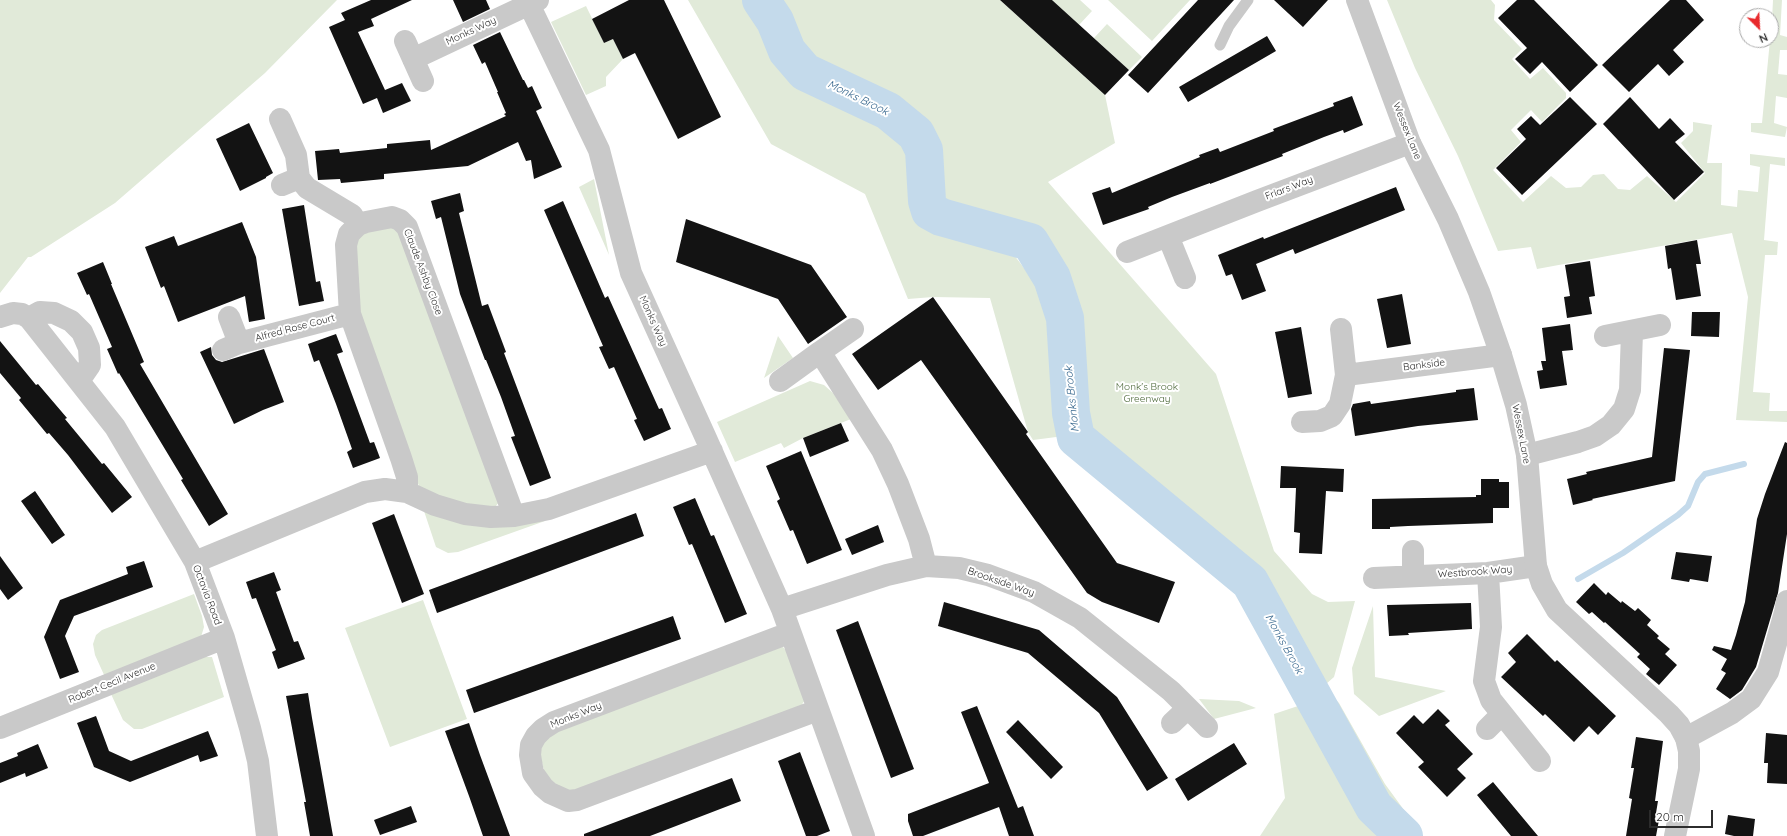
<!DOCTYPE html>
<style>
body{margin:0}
#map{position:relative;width:1787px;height:836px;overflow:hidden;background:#fff;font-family:Quicksand,sans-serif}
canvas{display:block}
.north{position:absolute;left:1739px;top:8px;width:40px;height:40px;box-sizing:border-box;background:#fff;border:1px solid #ababab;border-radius:50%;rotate:156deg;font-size:11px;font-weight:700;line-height:16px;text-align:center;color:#2c2c2c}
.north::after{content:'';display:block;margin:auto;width:14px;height:18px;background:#e8292c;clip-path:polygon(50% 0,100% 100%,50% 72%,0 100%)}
.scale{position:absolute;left:1649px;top:810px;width:64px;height:18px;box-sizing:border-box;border:2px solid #2c2c2c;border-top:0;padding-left:5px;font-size:12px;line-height:14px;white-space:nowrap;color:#2c2c2c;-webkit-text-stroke:3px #fff;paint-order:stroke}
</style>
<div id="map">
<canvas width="1787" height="836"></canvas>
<div class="north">N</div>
<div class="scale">20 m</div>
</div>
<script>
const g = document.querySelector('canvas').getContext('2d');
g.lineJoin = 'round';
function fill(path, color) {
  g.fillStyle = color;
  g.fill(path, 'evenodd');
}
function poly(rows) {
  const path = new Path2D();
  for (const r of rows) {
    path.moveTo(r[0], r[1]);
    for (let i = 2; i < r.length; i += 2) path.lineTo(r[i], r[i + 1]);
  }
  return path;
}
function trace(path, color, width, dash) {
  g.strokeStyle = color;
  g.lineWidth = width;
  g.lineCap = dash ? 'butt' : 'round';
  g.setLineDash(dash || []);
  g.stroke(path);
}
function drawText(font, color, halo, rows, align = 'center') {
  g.font = font + ' Quicksand,sans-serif';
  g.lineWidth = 4;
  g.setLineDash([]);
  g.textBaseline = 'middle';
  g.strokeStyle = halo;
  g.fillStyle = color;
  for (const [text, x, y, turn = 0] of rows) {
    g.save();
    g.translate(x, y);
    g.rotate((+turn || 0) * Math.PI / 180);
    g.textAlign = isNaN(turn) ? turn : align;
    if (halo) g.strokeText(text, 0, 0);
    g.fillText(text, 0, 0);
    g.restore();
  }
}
fill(poly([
 [0,0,337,0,265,73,115,203,31,257,28,257,0,293],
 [688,0,744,0,762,25,779,58,799,80,814,89,859,112,871,116,880,117,903,131,915,155,919,184,918,198,920,208,927,221,958,233,998,242,1014,255,1041,290,1049,308,1057,350,1064,436,1033,440,1028,432,990,298,933,297,908,299,865,194,771,144],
 [775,0,1000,0,1105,95,1115,143,1048,182,1216,374,1274,551,1312,594,1328,602,1355,601,1334,677,1326,684,1310,653,1287,623,1263,577,1088,428,1082,414,1082,385,1071,316,1062,283,1049,260,1034,238,978,216,938,207,934,200,935,141,926,126,893,101,813,62,795,43,786,15],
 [1052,0,1080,0,1092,11,1079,25],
 [1108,0,1190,0,1152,41],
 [1387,0,1491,0,1495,5,1494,20,1522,49,1512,59,1530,79,1543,68,1566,93,1566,98,1542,122,1531,110,1511,130,1521,142,1493,170,1523,202,1551,176,1566,188,1581,187,1593,175,1604,174,1618,189,1630,190,1647,176,1676,202,1705,173,1681,143,1693,131,1693,122,1712,125,1707,163,1722,163,1721,205,1737,207,1738,190,1758,192,1760,167,1750,165,1750,154,1785,158,1785,166,1770,164,1764,240,1778,242,1777,255,1765,255,1753,392,1770,393,1769,411,1787,411,1787,422,1736,420,1748,297,1732,233,1537,269,1531,247,1498,251,1458,156,1415,68],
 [1773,0,1782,0,1780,35,1787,37,1787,50,1780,50,1778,74,1787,75,1787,98,1776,96,1774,123,1787,127,1785,137,1751,132,1751,123,1762,123,1770,40,1771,40],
 [586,6,604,43,613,39,623,59,606,77,606,86,586,95,551,22],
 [1107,24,1142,57,1129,70,1094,38],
 [594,179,609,255,579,187],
 [397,225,500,501,495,507,489,509,437,497,419,486,360,326,354,238,360,230],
 [778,336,793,358,764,378],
 [810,381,824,385,833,393,851,419,803,438,784,448,781,443,735,462,717,422],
 [423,508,545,521,458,552,448,553,436,547],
 [194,594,202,616,204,627,201,637,105,677,95,655,93,644,96,635,102,630],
 [423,600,467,719,390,747,345,628],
 [1373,606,1375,677,1446,691,1379,716,1354,694,1352,668],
 [783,647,790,655,805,700,801,706,575,791,563,790,545,775,540,754,542,742,549,734,774,648],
 [205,657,212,657,224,697,142,729,134,729,123,720,111,694],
 [1331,695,1339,703,1385,784,1423,836,1260,836,1285,798,1274,714],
 [1199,699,1239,701,1256,708,1214,719]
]), '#e1ead9');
trace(poly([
 [1578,579,1623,553,1678,515,1688,506,1698,482,1705,474,1744,464],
 [1330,727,1342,719]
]), '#c4daeb', 6);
trace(poly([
 [761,0,775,21,787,51,805,72,888,111,916,134,924,150,927,201,930,211,941,217,1030,242,1052,278,1065,318,1071,413,1076,438,1250,582,1374,807,1404,836]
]), '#c4daeb', 38);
fill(poly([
 [371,0,412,0,371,19,374,26,358,32,385,90,402,83,411,101,383,113,377,98,363,104,329,27,345,20,341,13],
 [453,0,486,0,490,9,463,22],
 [629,0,664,0,721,117,678,139,635,53,623,59,613,39,604,43,592,19],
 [1000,0,1052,0,1129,70,1105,95],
 [1198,0,1234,0,1148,93,1128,75],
 [1274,0,1328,0,1303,27],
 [1517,0,1534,0,1598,65,1570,92,1542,62,1530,74,1515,59,1527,48,1498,18],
 [1670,0,1686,0,1704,20,1673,50,1684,62,1669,76,1658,64,1629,92,1602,65],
 [500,32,523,80,524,80,528,88,532,86,542,108,536,111,562,167,534,179,531,160,526,161,518,142,468,166,384,174,384,179,363,181,341,183,340,179,318,180,315,151,339,149,340,153,387,148,387,144,430,140,431,150,506,116,504,114,506,113,497,92,498,92,485,62,482,64,473,45],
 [1267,36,1276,51,1188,102,1179,87],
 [1352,96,1363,125,1344,133,1343,130,1324,137,1282,154,1283,156,1210,184,1210,183,1172,197,1148,207,1149,209,1103,225,1092,193,1110,187,1112,193,1200,157,1199,155,1218,148,1220,152,1274,131,1273,129,1334,106,1333,103],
 [1570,97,1597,124,1522,195,1496,168,1526,139,1517,129,1531,116,1540,125],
 [1630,97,1659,129,1670,118,1685,134,1675,142,1704,172,1674,200,1603,124],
 [249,123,273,173,266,177,266,178,240,191,216,139],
 [1396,187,1405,210,1295,254,1293,249,1256,264,1266,291,1242,300,1232,274,1226,276,1218,255,1263,237,1264,239],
 [460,193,464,211,459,213,482,306,488,304,506,352,504,353,551,478,530,486,511,437,515,436,501,397,486,360,485,360,460,294,441,217,436,219,431,201],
 [563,201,605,298,608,296,659,409,662,408,671,429,644,441,634,420,637,419,614,367,609,369,599,347,603,346,544,210],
 [304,205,316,282,320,281,324,301,299,306,282,209],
 [686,219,811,265,847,317,808,344,778,299,676,262],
 [242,222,256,257,265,319,249,322,245,296,178,322,164,286,161,288,145,247,174,236,178,246],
 [1697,240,1701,264,1696,264,1701,296,1676,300,1671,268,1668,269,1665,246],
 [1590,261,1595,296,1589,297,1592,314,1567,318,1564,297,1570,296,1565,265],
 [103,262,112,284,111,284,144,362,140,364,228,514,209,526,181,480,183,479,119,373,118,374,107,349,112,347,89,294,87,295,77,273],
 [1402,294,1411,344,1387,348,1377,299],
 [933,297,1028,432,1026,434,1117,563,1175,582,1159,623,1102,602,1087,593,921,360,878,390,852,354],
 [1692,312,1720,312,1719,337,1691,336],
 [1570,324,1573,350,1562,351,1567,385,1540,389,1537,371,1543,370,1541,361,1546,361,1542,328],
 [1301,327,1312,394,1288,398,1275,332],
 [336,334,343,352,337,354,370,443,374,442,380,458,353,468,347,452,352,449,336,404,319,360,314,362,308,344],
 [0,341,36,385,38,384,67,418,65,419,84,442,102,464,104,463,132,497,112,513,68,455,49,433,47,434,19,400,21,398,0,373],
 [211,347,212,355,216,360,222,362,264,349,284,402,263,410,234,424,200,352],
 [1664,348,1690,350,1675,481,1592,499,1593,500,1573,505,1567,479,1587,474,1586,472,1652,457],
 [1474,388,1478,420,1418,426,1355,436,1351,409,1353,404,1370,401,1371,404,1392,401,1456,392,1456,390],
 [841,423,849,441,810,457,803,438],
 [1785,442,1787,443,1787,534,1778,593,1756,667,1742,690,1730,699,1716,689,1726,673,1721,670,1727,659,1712,650,1714,646,1731,650,1736,635,1745,602,1757,519,1765,494],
 [801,451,842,550,807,564,793,530,790,531,777,501,780,499,766,466],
 [1281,466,1344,469,1343,492,1326,491,1322,554,1299,553,1300,533,1294,532,1296,488,1280,488],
 [1481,479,1499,479,1499,482,1509,482,1509,508,1493,508,1493,523,1408,526,1390,527,1390,529,1372,529,1372,499,1476,497,1476,495,1481,495],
 [35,491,65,535,52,544,21,501],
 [695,498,711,536,714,535,747,614,725,623,692,544,689,545,673,507],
 [636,513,644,536,437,613,429,590],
 [394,514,424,594,402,603,372,523],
 [878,525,884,542,852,555,845,539],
 [1676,552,1712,556,1708,582,1690,579,1689,582,1671,579],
 [0,556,23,588,8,600,0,589],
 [144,561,153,587,74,616,65,636,79,672,60,679,44,637,60,600,128,574,126,567],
 [274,572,281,590,276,592,294,642,298,641,305,659,278,669,272,652,276,650,256,598,252,599,246,582],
 [1594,583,1606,595,1608,592,1621,603,1622,601,1635,611,1638,608,1651,620,1647,625,1659,636,1657,638,1670,649,1665,654,1677,665,1659,685,1646,674,1650,669,1637,657,1640,654,1605,622,1604,623,1592,612,1589,614,1576,602],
 [944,602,1039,630,1117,697,1168,778,1147,791,1099,713,1028,653,938,626],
 [1471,603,1472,629,1408,633,1409,635,1389,636,1387,605],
 [673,616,681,639,474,713,466,690],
 [858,621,914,769,891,778,836,630],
 [1527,634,1555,662,1557,660,1616,716,1598,735,1589,726,1574,742,1545,714,1543,716,1501,677,1516,662,1508,653],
 [308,693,312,718,333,836,310,836,304,802,306,802,286,696],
 [977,706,1018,808,1023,806,1034,836,1009,836,999,807,923,836,913,836,908,821,908,814,989,783,961,712],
 [1438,709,1450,721,1445,725,1473,754,1457,769,1466,778,1447,797,1418,767,1424,762,1396,733,1414,715,1423,724],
 [96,716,109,751,131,761,208,731,218,756,200,762,198,755,130,782,94,767,77,723],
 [1018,720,1063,767,1051,779,1006,732],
 [469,723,480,755,510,836,483,836,469,796,445,731],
 [1766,733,1787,735,1787,784,1767,783,1768,763,1764,763],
 [1636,737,1663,741,1655,801,1658,801,1655,819,1659,820,1656,836,1626,836,1632,799,1629,798,1634,768,1631,768],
 [1234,743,1247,764,1188,801,1175,779],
 [38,744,48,768,26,777,25,773,0,783,0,763,18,756,17,753],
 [800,752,830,831,817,836,806,836,778,761],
 [732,778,741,801,650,836,584,836,584,834],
 [1493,782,1538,836,1511,836,1477,795],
 [411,806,417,822,380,835,374,820],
 [1728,815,1755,819,1753,836,1734,836,1725,834]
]), '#131313');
trace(poly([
 [1220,45,1229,26,1248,0]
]), '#c9c9c9', 11);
trace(poly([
 [527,0,599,150,631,273,705,436,782,609,864,836],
 [405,41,423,81],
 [413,59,538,0],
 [280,119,296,155,299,178,282,185],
 [299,178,307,188,352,215,358,225],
 [1168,236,1185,278],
 [1127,252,1257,201,1410,143],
 [0,317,13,313,22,314,29,318,115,427,195,562,224,638,250,728,258,761,267,836],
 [229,317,239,343],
 [29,318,40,312,54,313,71,321,82,332,89,348,90,365,79,381],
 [1341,329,1346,375,1501,355],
 [1605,336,1660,325],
 [223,350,239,343,350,314],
 [820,352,853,329],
 [780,381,820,352,882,450,898,484,919,539,926,566],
 [1302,422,1320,421,1332,416,1340,404,1346,375],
 [1527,455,1578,442,1595,436,1611,425,1624,409,1630,390,1632,332],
 [407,492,407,477,401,458,350,314,346,245,349,234,358,225,366,222,392,217,400,220,407,227,514,516],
 [1413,551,1413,576],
 [195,562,365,492,385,489,407,492,435,505,465,514,491,517,514,516,549,509,712,451],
 [1488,573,1491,627,1484,681,1491,700,1540,761],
 [1374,578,1488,573,1536,566],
 [782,609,887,575,926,566,959,568,988,575,1034,592,1080,618,1171,691,1207,727],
 [789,633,554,722,543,729,536,736,531,745,530,755,533,773,543,787,550,793,568,801,577,800,818,710],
 [1172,723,1188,708],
 [0,728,224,638],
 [1487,729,1501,715],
 [1686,738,1732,713,1751,699,1768,672,1785,612,1787,601]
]), '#c9c9c9', 22);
trace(poly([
 [1357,0,1410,143,1448,219,1479,292,1501,355,1516,405,1527,455,1536,566,1542,584,1557,610,1669,714,1679,725,1686,738,1689,751,1689,769,1675,836]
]), '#c9c9c9', 22);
drawText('10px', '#2c2c2c', '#fff', [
 ["Monks Way",471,31,-25],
 ["Wessex Lane",1407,131,68],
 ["Friars Way",1289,188,-21],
 ["Claude Ashby Close",423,272,69],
 ["Monks Way",653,321,66],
 ["Alfred Rose Court",295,328,-15],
 ["Bankside",1424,365,-7],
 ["Wessex Lane",1521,434,79],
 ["Westbrook Way",1475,572,-4],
 ["Brookside Way",1001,582,19],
 ["Octavia Road",207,595,69],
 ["Robert Cecil Avenue",112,683,-22],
 ["Monks Way",576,715,-22]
]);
drawText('10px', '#4c6839', '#fff', [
 ["Monk's Brook",1147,387],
 ["Greenway",1147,399]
]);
drawText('italic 11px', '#39698f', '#fff', [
 ["Monks Brook",858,98,26],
 ["Monks Brook",1072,399,-96],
 ["Monks Brook",1284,644,61]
]);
</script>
